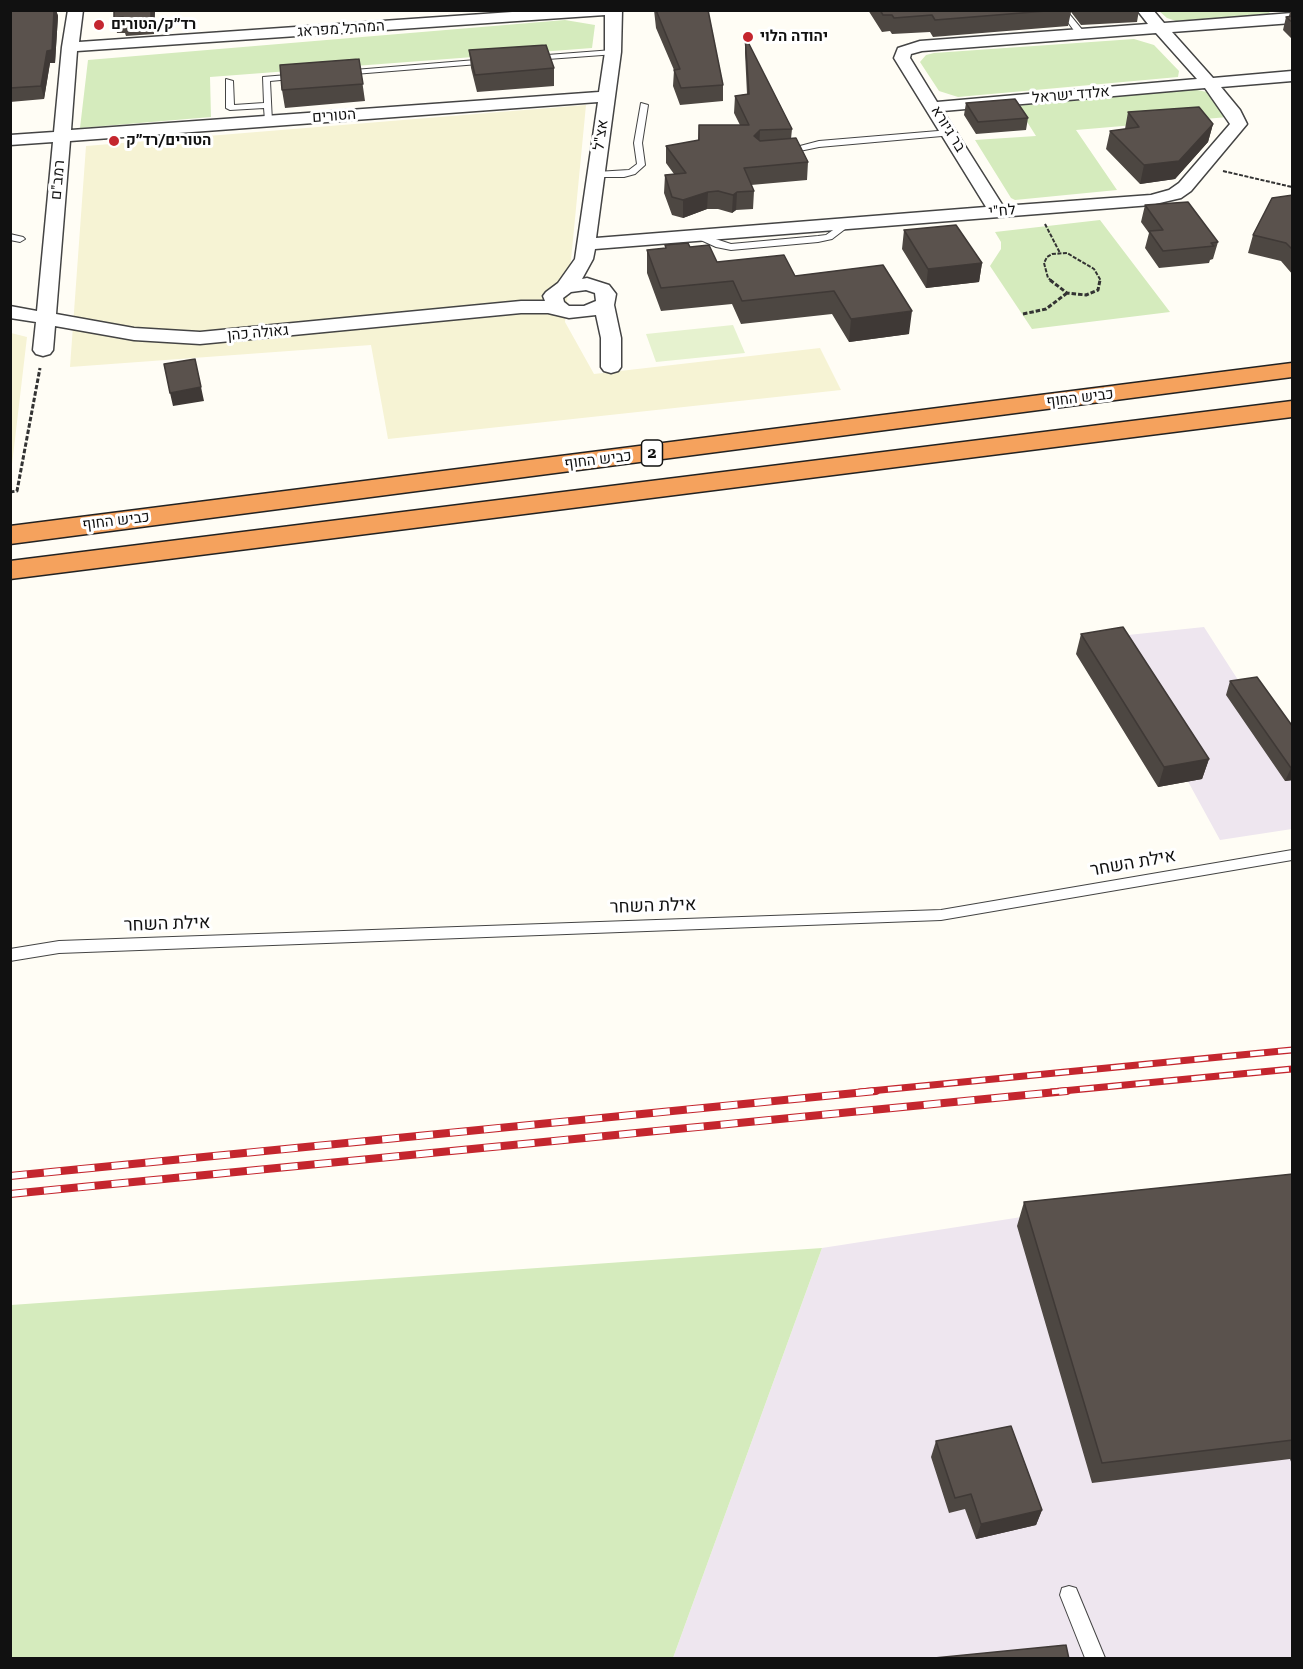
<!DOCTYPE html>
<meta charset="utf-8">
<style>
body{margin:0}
#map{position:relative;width:1303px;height:1669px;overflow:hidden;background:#fffdf5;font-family:"Roboto Serif",serif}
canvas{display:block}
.frame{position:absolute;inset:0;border:12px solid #111;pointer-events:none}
</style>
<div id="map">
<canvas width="1303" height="1669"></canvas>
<div class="frame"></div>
</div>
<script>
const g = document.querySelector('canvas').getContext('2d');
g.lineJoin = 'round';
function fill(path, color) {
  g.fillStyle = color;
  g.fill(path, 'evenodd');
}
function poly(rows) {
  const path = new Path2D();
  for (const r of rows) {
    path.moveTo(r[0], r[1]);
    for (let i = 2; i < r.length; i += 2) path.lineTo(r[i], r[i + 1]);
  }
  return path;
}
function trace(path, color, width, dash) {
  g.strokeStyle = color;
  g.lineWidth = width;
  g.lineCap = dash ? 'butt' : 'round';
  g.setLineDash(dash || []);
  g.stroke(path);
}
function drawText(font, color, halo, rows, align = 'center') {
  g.font = font + ' "Roboto Serif",Heebo,serif';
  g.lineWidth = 6;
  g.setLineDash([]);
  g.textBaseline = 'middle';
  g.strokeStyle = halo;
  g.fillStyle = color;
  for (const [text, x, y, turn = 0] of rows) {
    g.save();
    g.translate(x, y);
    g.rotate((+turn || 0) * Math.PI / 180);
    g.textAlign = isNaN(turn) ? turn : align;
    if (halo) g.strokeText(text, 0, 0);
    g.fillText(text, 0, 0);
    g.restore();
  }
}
fill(poly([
 [1204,627,1292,764,1292,829,1220,840,1109,637],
 [1292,1175,1292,1658,673,1658,822,1248]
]), '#eee6ef');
fill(poly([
 [586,105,565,322,594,374,820,348,841,390,388,439,371,345,70,367,86,146],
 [11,333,27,337,11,473,10,333]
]), '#f6f3d4');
fill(poly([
 [1267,10,1271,14,1176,21,1167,18,1159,11],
 [565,20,595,25,592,48,210,77,211,117,80,128,88,60],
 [1134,39,1154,45,1179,71,1178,77,958,97,939,91,920,62,926,55,934,53],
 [1192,89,1207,92,1228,117,1076,130,1117,190,1015,200,1011,198,975,140,1036,136,1017,106],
 [1100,220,1170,312,1032,329,990,266,1001,249,1001,242,995,232],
 [822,1248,673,1658,11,1658,11,1305]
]), '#d5ebbd');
fill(poly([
 [733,325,745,353,656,362,646,334]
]), '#e6f2cf');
const lane = poly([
 [1059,10,1066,10,1084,32,1084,36,1078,36,1059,10],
 [613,50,617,52,616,54,534,60,530,58,534,56,613,50],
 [488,59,492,61,491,63,342,75,338,73,342,71,488,59],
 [299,74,302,74,302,78,270,81,272,122,265,120,264,108,230,110,226,108,226,79,233,81,234,105,264,103,263,77,299,74],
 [641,103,648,105,642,143,645,165,635,174,624,177,593,177,593,173,596,172,629,170,637,164,634,143,641,103],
 [950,130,953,131,953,135,819,147,785,154,781,151,819,141,950,130],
 [846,221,851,224,849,226,832,239,818,242,731,250,716,247,692,236,697,233,731,244,818,236,826,235,846,221],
 [10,234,23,237,25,239,20,242,10,240,10,234],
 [1292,850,1292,860,941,920,59,953,10,961,10,949,59,941,941,910,1292,850],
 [1069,1586,1076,1588,1105,1658,1085,1658,1060,1595,1062,1588,1069,1586]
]);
const street = poly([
 [68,10,83,10,79,42,541,10,622,10,621,52,596,238,986,207,894,58,898,48,920,41,1148,24,1137,10,1153,10,1164,23,1292,13,1292,23,1172,32,1213,78,1292,71,1292,81,1221,87,1240,110,1247,124,1191,191,1181,198,1151,205,595,249,593,259,582,279,587,278,609,285,616,294,614,305,621,338,621,367,618,371,611,373,604,371,601,367,601,338,596,315,569,318,548,313,521,313,200,344,134,340,55,326,53,350,50,354,43,356,36,354,33,350,36,322,10,318,10,306,37,311,53,142,10,145,10,135,54,132,62,47,68,10],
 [605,15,605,52,599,92,71,130,77,51,605,15],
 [1156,33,1197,79,937,102,910,58,911,54,922,51,1156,33],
 [1205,88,1230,124,1179,183,1169,190,1151,195,1003,206,943,111,1205,88],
 [598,102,575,259,558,283,546,292,543,296,545,301,521,301,200,332,134,328,56,314,70,141,598,102],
 [586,290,595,293,596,301,584,306,569,306,564,302,563,298,571,292,586,290]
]);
const highway = poly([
 [1292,363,1292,377,10,544,10,526,1292,363],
 [1292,401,1292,417,10,579,10,561,1292,401]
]);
trace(lane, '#444', 2);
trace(street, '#444', 3);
trace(highway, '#222', 3);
trace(poly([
 [1223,171,1292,187],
 [1045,224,1060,253],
 [1052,281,1048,278,1044,263,1047,257,1052,254,1067,253,1094,269,1101,281]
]), '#333', 2, [4, 1.5]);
trace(poly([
 [1050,280,1067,293,1086,295,1098,290,1100,280],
 [1023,314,1046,309,1067,293],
 [10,492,17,491,40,368]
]), '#333', 3, [4.5, 2]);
fill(lane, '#fff');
fill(street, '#fff');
fill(highway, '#f5a25d');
const railFar1 = poly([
 [860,1092,1292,1050],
 [1052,1092,1292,1069]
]);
const rail = poly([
 [10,1176,876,1091],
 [10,1194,1067,1091]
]);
trace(railFar1, '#c4262e', 7);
trace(rail, '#c4262e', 8);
trace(railFar1, '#fff', 4.5, [14]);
trace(rail, '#fff', 6, [17]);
fill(poly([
 [10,10,56,10,58,16,55,63,50,63,44,99,10,102],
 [155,10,154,34,126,36,125,33,117,33,114,18],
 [654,10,708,10,723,85,723,101,680,105,673,86,674,70,656,28],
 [868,10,1139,10,1137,22,1081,25,1071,12,1068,26,933,37,930,32,892,34,890,31,882,32],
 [1271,10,1293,10,1293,11,1273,12],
 [1290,12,1293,12,1293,40,1283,30,1286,17,1289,16],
 [745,36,792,129,791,139,808,162,807,180,751,185,754,191,753,209,736,210,732,213,718,209,707,209,683,218,672,215,664,193,665,175,674,174,666,163,666,146,698,141,699,125,740,125,734,113,735,96,747,94,745,53],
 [469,50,554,68,554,86,477,92,471,68],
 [359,59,365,101,285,108,282,90],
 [966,103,1028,118,1026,130,976,134,964,115],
 [1128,112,1213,124,1208,142,1175,179,1140,184,1106,149,1110,131,1125,129],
 [1293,195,1293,275,1281,261,1248,253,1253,235],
 [1145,205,1218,242,1213,259,1210,260,1209,263,1159,268,1145,248,1149,233,1141,222],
 [904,230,982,263,979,282,926,288,902,249],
 [665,245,690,247,717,262,795,276,883,265,909,334,849,342,832,314,741,324,732,304,661,311,647,273,647,250,665,249],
 [1081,634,1209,759,1202,779,1158,787,1076,654],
 [1230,681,1293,727,1293,780,1285,781,1226,695],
 [1293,1174,1293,1467,1290,1459,1092,1483,1017,1226,1024,1202],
 [936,1441,1042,1510,1036,1525,976,1539,965,1509,949,1513,931,1457]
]), '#4d4742');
fill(poly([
 [54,10,56,10,58,16,55,63,50,63,44,99,41,86],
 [151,10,155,10,154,34,151,19],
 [1213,124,1208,142,1175,179,1140,184,1144,165],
 [760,130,759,148,754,136],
 [708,192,707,209,683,218,683,200],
 [737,192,736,210,732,213,733,195],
 [982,263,979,282,926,288,928,269],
 [912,311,909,334,849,342,851,319],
 [201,387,204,401,173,406,170,393],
 [1209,759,1202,779,1158,787,1164,767],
 [1291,768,1293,768,1293,780,1285,781],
 [1042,1510,1036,1525,976,1539,981,1524]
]), '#3f3936');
const building = poly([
 [10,10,54,10,52,50,47,51,41,86,10,88,10,10],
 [114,10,151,10,151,19,122,21,123,17,114,18,114,10],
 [656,10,708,10,723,85,681,88,674,70,680,69,656,10],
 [880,10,1058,10,935,20,932,15,894,18,892,15,883,15,880,10],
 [1293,16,1293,23,1286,17,1293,16],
 [745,36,792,129,760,130,754,136,760,141,796,138,808,162,744,168,754,191,737,192,733,195,718,191,708,192,683,200,672,197,665,175,686,173,666,146,699,140,699,125,749,125,735,96,749,94,745,36],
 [546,45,554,68,475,75,469,50,546,45],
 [359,59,363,84,282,90,280,65,359,59],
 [1015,99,1028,118,978,122,966,103,1015,99],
 [1199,107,1213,124,1179,161,1144,165,1110,131,1139,127,1128,112,1199,107],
 [1293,195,1293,250,1286,243,1253,235,1272,198,1293,195],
 [1188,202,1218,242,1211,243,1214,246,1163,251,1149,231,1163,230,1145,205,1188,202],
 [956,225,982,263,928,269,904,230,956,225],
 [688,243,690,247,709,245,717,262,784,255,795,276,883,265,912,311,851,319,834,291,742,301,733,281,661,288,647,250,666,248,665,245,688,243],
 [195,359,201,387,170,393,164,364,195,359],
 [1123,627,1209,759,1164,767,1081,634,1123,627],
 [1257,677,1293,727,1293,768,1291,768,1230,681,1257,677],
 [1293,1174,1293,1440,1102,1463,1024,1202,1293,1174],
 [1011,1426,1042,1510,981,1524,971,1494,955,1498,936,1441,1011,1426],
 [1066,1645,1069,1659,924,1659,1066,1645]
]);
fill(building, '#5a524d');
trace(building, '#3f3936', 1.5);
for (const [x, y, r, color] of [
 [99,25,6,"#c4262e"],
 [748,37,6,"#c4262e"],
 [114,141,6,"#c4262e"]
]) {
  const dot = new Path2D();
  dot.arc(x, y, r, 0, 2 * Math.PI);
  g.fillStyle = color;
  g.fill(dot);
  trace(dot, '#fff', 2);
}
drawText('bold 15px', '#111', '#fff', [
 ["רד״ק/הטורים",111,25],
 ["יהודה הלוי",760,37],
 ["הטורים/רד״ק",126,141]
], 'left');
drawText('15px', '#111', '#fff', [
 ["המהרל מפראג",341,29,-4],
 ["אלדד ישראל",1071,95,-5],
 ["הטורים",334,116,-4],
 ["בר גיורא",948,129,58],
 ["אצ\"ל",601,135,-82],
 ["רמב\"ם",58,180,-85],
 ["לח\"י",1002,211,-5],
 ["גאולה כהן",258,333,-5],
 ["כביש החוף",1080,398,-7],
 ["כביש החוף",598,460,-7],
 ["כביש החוף",116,521,-7]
]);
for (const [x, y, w] of [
 [652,453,21]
]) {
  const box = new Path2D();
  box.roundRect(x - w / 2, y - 13, w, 26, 4.5);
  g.fillStyle = '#fff';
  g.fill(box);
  trace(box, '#111', 1.5);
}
drawText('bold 16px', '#111', null, [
 ["2",652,453]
]);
drawText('18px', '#111', '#fff', [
 ["אילת השחר",1133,863,-10],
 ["אילת השחר",653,906,-2],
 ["אילת השחר",167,924,-2]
]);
</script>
